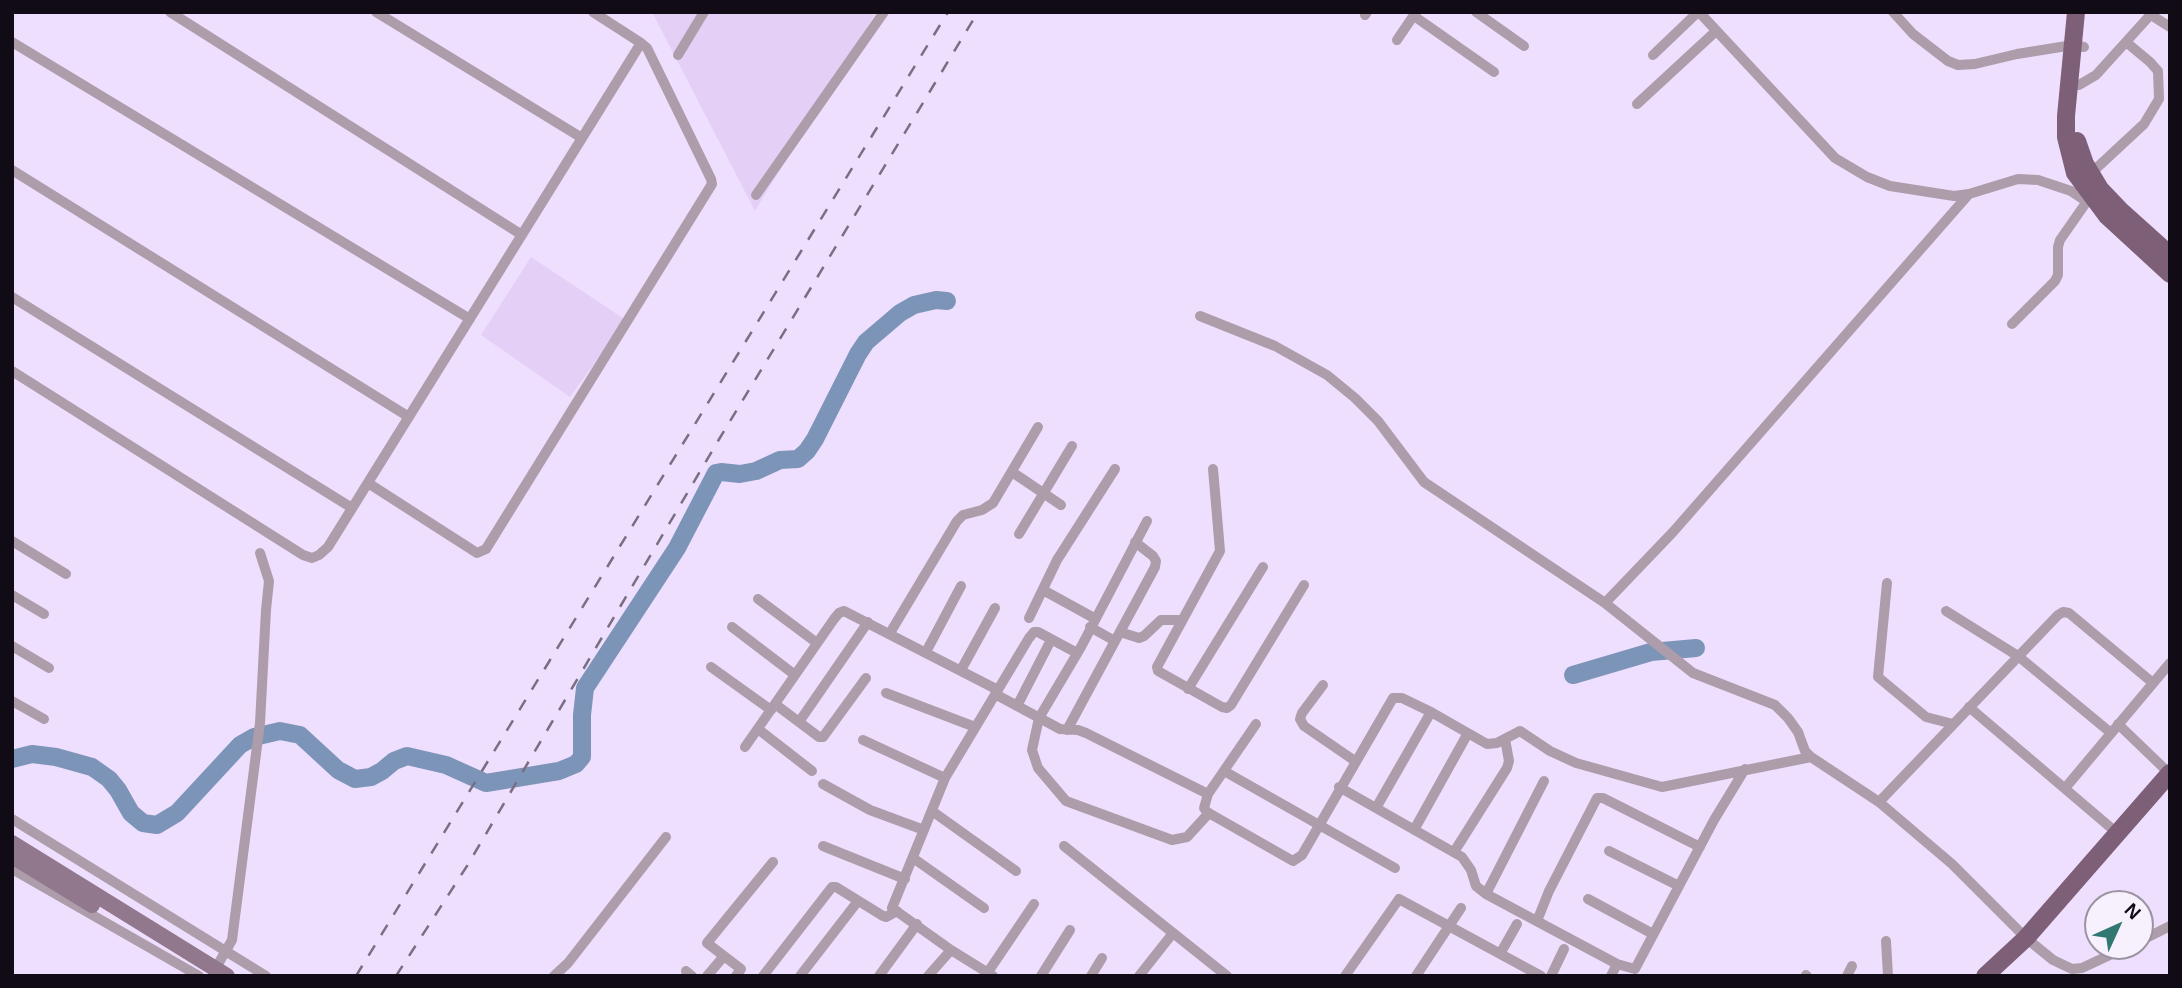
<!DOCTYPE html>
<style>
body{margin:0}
#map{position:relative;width:2182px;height:988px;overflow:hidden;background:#efdffe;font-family:Arial,sans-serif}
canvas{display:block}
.frame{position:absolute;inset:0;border:14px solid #100b15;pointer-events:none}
.north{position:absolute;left:2084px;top:890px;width:70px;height:70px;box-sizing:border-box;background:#f7f0fd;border:2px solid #9b94a0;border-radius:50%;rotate:45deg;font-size:19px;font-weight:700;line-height:28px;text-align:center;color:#100b15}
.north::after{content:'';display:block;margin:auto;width:24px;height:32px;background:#317872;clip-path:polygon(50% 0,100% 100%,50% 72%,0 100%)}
</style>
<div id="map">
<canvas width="2182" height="988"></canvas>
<div class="frame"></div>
<div class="north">N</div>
</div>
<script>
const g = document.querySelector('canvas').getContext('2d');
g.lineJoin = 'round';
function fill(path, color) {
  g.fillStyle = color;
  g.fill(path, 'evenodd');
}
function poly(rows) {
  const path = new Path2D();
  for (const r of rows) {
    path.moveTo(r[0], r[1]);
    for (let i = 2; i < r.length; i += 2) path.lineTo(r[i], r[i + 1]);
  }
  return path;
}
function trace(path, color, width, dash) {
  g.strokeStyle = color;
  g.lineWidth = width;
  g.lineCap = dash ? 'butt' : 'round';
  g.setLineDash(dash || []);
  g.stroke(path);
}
fill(poly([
 [652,12,876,12,755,211],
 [531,257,626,320,570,397,481,335]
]), '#e4d0f6');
trace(poly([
 [1573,675,1651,652,1696,648],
 [12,759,32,754,56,757,92,767,109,779,118,790,131,813,143,823,157,825,177,813,240,745,254,737,280,731,300,735,338,770,355,779,371,777,382,771,394,761,407,756,446,765,486,783,559,771,576,764,582,757,582,715,585,688,677,548,716,473,721,472,740,474,756,471,780,460,798,459,807,451,815,439,858,354,866,342,900,313,914,305,936,300,947,301]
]), '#7d94b9', 18);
trace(poly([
 [170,12,522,235],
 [376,12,582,138],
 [1476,12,1524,46],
 [1699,12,1835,158,1867,177,1890,186,1954,196,1969,194,2018,179,2038,180,2071,191,2086,201],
 [1893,12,1913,34,1948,61,1958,65,1975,64,2017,54,2073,45,2084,47],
 [1365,15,1367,12],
 [2151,15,2170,27],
 [1414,16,1494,72],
 [1397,40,1416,12],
 [12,42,470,319],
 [678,55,704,12],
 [1653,55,1698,12],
 [2079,85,2096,75,2153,12],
 [1637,104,1715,32],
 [12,170,409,417],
 [2088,176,2144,124,2159,99,2158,71,2150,62,2126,42],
 [756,195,884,12],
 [12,297,352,508],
 [1200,316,1275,346,1327,375,1355,398,1378,421,1424,482,1605,603,1693,673,1775,705,1788,718,1798,732,1805,751,1811,757,1879,802,1952,864,2026,938,2053,960,2072,969,2082,968,2129,946],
 [2012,324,2055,281,2058,275,2058,247,2060,240,2090,197],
 [12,371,303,555,312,558,319,555,328,547,641,43,593,12],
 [1213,469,1220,551,1157,667,1158,671,1222,707,1227,708,1231,705,1304,585],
 [1012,472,1061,505],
 [368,483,477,553,486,549,712,184,711,179,647,48,641,43],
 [1147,521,1081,647,1039,718,1032,750,1038,768,1066,801,1172,840,1187,837,1209,813],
 [1019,534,1072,446],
 [12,541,66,574],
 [1887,583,1878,677,1926,717,1953,724],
 [1043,590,1094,618],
 [12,595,44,614],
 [758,599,817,643],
 [1605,603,1673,532,1969,194],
 [1946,611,2018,656,2111,733],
 [1029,618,1057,560,1115,469],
 [732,627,795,675],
 [1090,627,1115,641],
 [1120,632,1139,638,1144,636,1161,620,1181,620],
 [890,633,957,521,963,515,982,510,993,503,1038,427],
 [12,646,49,668],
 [926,652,961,586],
 [711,667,771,710],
 [961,670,995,608],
 [1323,685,1302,713,1300,719,1304,726,1355,761],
 [1188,689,1263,567],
 [886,693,975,727],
 [995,694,1060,729,1078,730,1086,733,1208,794],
 [12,701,44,719],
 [775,704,819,737,823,737,866,678],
 [1017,706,1051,640],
 [1969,707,2117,833],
 [799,722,868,622],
 [1256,724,1208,794,1204,808,1207,812,1293,861,1302,855,1393,698,1402,698,1431,712,1487,744,1497,743,1520,731,1550,751,1576,763,1662,787,1811,757],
 [2118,724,2170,774],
 [758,729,812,771],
 [1067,730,1155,567,1156,561,1153,556,1135,542],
 [863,740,945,778],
 [745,747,834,619,839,613,844,611,998,690],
 [1224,771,1395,868],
 [1544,781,1486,894,1617,964,1611,976],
 [823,784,870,810,924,830],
 [1339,787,1462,857,1471,870,1476,886,1486,894],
 [2066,787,2170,663],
 [1879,802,2058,615,2063,612,2069,613,2153,683],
 [1376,808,1431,712],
 [932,811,1016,871],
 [12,819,266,976],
 [1414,830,1468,733],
 [823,846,905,879],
 [1064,846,1227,976],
 [1609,851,1679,886],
 [1454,852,1507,768,1509,761,1505,739],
 [913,858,984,908],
 [12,869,199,976],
 [1588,899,1653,934],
 [1537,921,1549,891,1597,798,1603,798,1700,847],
 [1886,941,1888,976],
 [2140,941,2170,926],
 [1500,954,1517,924],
 [1617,964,1635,969,1714,820,1745,769],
 [686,971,692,976],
 [988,972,1034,904],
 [213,973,232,940,260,723,266,610,269,581,260,553],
 [1806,975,1807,976],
 [554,976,568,963,666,837],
 [707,976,724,956],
 [736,976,741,969,707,943,773,862],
 [763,976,832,887,836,887,883,916,886,917,897,911],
 [800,976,858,901],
 [879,976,917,924],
 [928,976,951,950],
 [993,976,951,950,892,908,945,778,1029,638,1034,632,1038,632,1077,653],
 [1041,976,1070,930],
 [1091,976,1102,958],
 [1139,976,1173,933],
 [1345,976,1399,899,1541,976],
 [1416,976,1461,908],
 [1551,976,1564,949],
 [1847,976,1852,966]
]), '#ad9caa', 10);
trace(poly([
 [12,843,227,976],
 [12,856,92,905]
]), '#91788d', 16);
trace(poly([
 [2076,12,2066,116,2066,137,2075,173,2107,216,2170,274],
 [2077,141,2085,164,2100,189,2121,211,2170,255],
 [1985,976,2026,938,2170,773]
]), '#7d5f77', 18);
trace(poly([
 [356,976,948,12],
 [396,976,467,866,718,441,978,12]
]), '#796f83', 2.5, [12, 12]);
</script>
